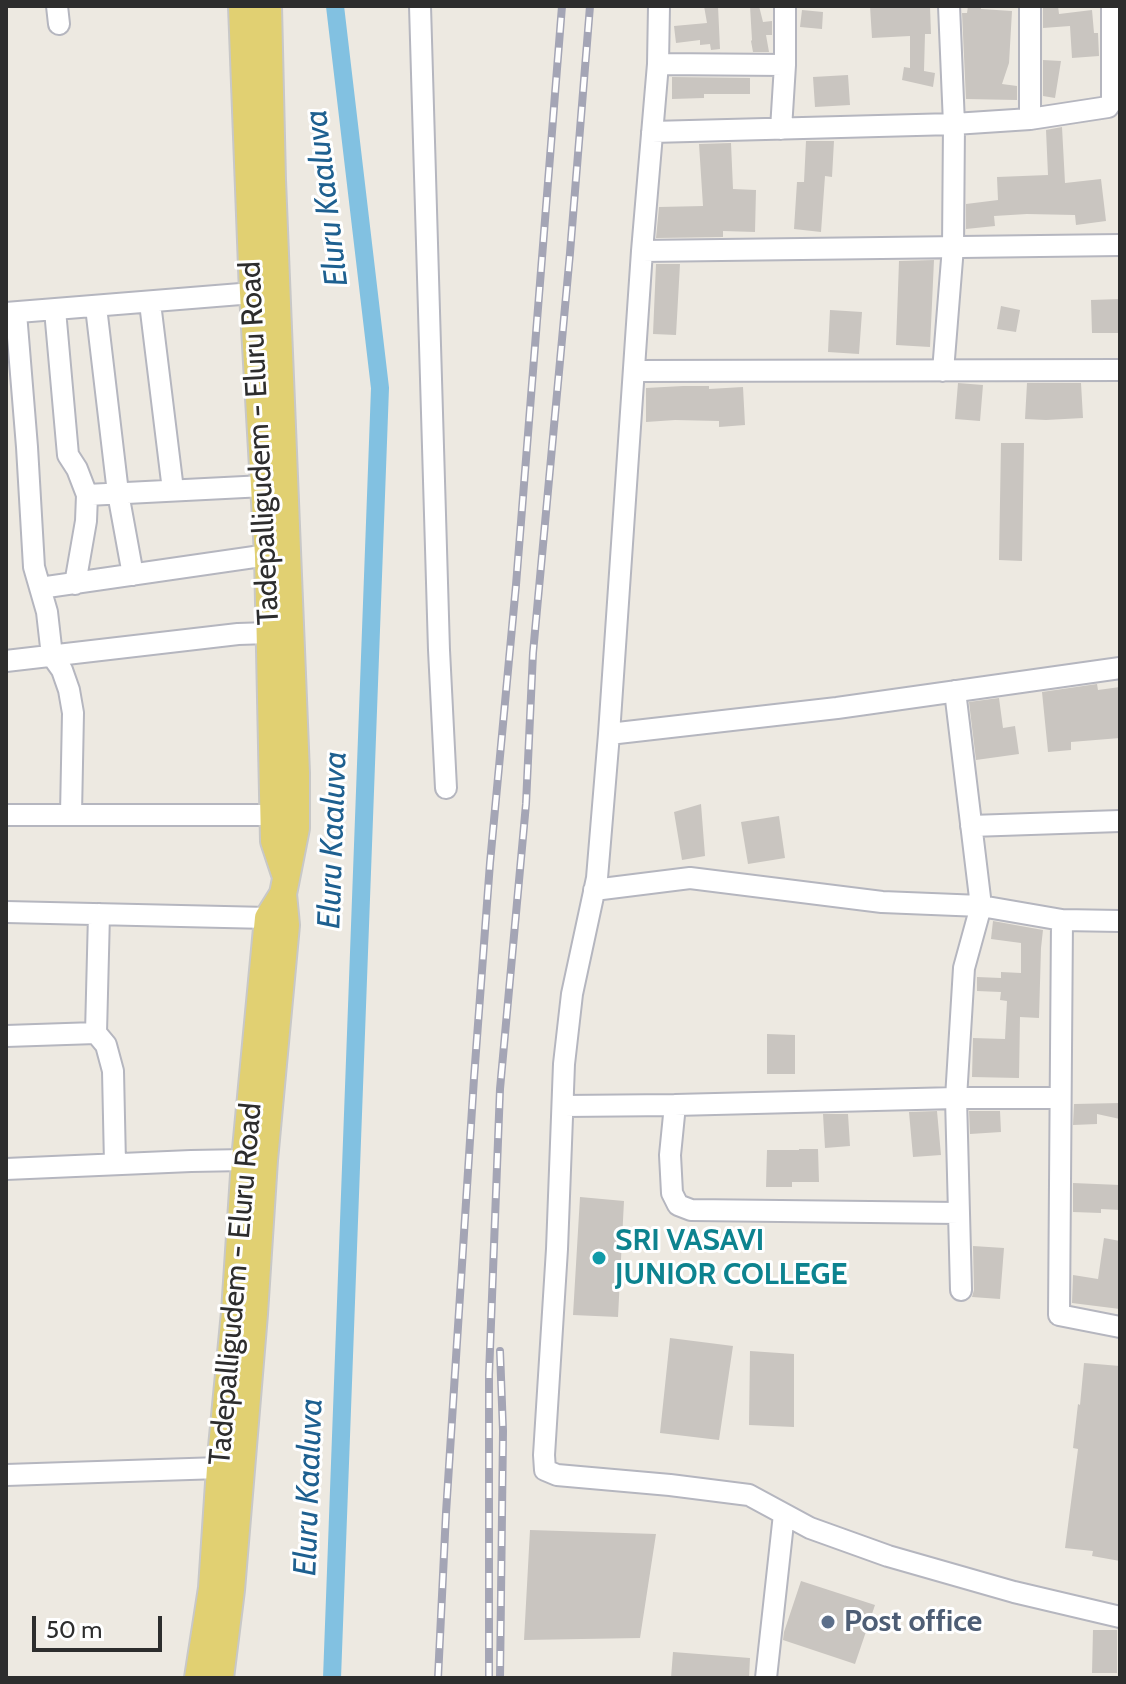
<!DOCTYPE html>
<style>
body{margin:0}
#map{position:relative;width:1126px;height:1684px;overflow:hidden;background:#ede9e1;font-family:Cabin,sans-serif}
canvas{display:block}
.frame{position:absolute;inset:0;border:8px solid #2d2d2d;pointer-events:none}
.scale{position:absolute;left:32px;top:1616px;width:130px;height:36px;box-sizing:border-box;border:4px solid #2d2d2d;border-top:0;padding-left:10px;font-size:24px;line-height:28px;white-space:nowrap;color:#2d2d2d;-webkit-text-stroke:6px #fff;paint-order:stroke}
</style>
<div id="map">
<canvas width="1126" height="1684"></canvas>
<div class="frame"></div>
<div class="scale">50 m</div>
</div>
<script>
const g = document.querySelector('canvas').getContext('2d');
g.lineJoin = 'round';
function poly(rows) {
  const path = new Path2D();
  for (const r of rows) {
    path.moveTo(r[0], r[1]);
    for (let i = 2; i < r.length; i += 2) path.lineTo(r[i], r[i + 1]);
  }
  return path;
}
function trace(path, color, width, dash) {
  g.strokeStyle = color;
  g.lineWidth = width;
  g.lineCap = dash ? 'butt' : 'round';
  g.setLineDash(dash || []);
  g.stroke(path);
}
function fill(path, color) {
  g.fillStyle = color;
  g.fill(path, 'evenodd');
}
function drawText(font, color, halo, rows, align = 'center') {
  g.font = font + ' Cabin,sans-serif';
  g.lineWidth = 6;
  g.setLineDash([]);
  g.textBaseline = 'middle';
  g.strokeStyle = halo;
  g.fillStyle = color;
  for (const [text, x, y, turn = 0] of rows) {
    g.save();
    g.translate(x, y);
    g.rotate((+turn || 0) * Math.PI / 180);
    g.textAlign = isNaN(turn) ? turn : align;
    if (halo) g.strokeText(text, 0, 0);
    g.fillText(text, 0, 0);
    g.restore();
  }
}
trace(poly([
 [332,1678,380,388,335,6]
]), '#82c1e1', 18);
fill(poly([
 [704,6,718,6,720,49,711,50,710,44,700,45,700,40,676,43,674,26,707,23],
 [750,6,759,6,763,22,772,21,772,35,766,35,769,52,753,52,751,41,752,40],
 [870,6,930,6,931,34,925,34,924,71,935,73,933,87,902,80,904,67,910,68,910,36,872,38],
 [968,6,981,6,981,9,1012,11,1009,63,1002,84,1017,86,1017,100,966,99,962,13,967,13],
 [1043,6,1058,6,1059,14,1092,10,1094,33,1098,33,1099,56,1072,58,1070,26,1043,28],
 [802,10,823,12,822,29,800,27],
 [1043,60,1061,61,1055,98,1043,96],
 [848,75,850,105,815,107,813,77],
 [672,77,750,78,750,94,704,94,704,98,672,99],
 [1062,127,1065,183,1101,179,1106,221,1076,225,1075,215,1027,214,994,216,995,226,966,229,966,204,998,200,997,177,1048,175,1046,130],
 [806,141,834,141,832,177,825,176,821,232,794,229,797,182,804,182],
 [731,143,733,189,756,190,755,232,723,231,723,237,656,238,659,207,703,206,699,144],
 [934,260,930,347,896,345,899,261],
 [656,264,680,264,676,335,653,334],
 [1120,299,1120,333,1092,333,1091,300],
 [1001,306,1020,310,1016,332,997,329],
 [830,310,862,312,859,354,828,352],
 [958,383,983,385,980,421,955,419],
 [1027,383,1081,383,1083,418,1046,420,1025,419],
 [683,386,709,386,709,389,743,387,745,425,719,427,719,421,675,420,646,422,646,388],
 [1001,443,1024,443,1022,561,999,560],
 [1097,684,1098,690,1120,687,1120,738,1071,742,1071,750,1048,752,1042,692],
 [999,698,1003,728,1015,726,1019,754,976,760,969,702],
 [701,804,705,856,682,860,674,812],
 [779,816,785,858,748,864,741,822],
 [993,921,1043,930,1041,948,1039,1018,1020,1017,1019,1078,972,1077,973,1038,1005,1039,1007,1001,1000,1000,1001,992,977,991,977,977,1001,978,1001,972,1021,973,1021,943,991,939],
 [767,1034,795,1035,795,1074,767,1074],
 [1120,1103,1120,1119,1097,1114,1097,1124,1073,1125,1074,1104],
 [937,1111,941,1155,913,1157,909,1112],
 [969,1111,1000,1111,1001,1132,970,1134],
 [823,1114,848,1114,850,1146,825,1148],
 [799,1149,818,1149,819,1182,792,1182,792,1187,766,1187,767,1150,799,1150],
 [1073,1183,1120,1185,1120,1210,1101,1209,1101,1213,1073,1212],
 [580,1197,624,1201,618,1317,573,1315],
 [1104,1238,1120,1241,1120,1309,1072,1303,1073,1275,1098,1279],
 [973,1246,1004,1248,1000,1299,972,1297,974,1290],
 [670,1338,733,1346,719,1440,660,1433],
 [750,1351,794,1354,794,1427,749,1425],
 [1084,1363,1120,1366,1120,1561,1092,1556,1093,1551,1065,1548,1078,1449,1073,1448,1078,1404,1080,1405],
 [530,1530,656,1534,640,1638,524,1640],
 [801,1581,875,1605,855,1664,783,1640,784,1632],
 [1093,1630,1117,1630,1117,1673,1092,1673],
 [673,1652,750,1658,749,1678,671,1678]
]), '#c9c5c0');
const minor = poly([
 [57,6,59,24],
 [420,6,439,650,446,788],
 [659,6,658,64,642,251,609,734,597,878,572,994,564,1064,557,1249,544,1455,545,1470,557,1475,670,1485,749,1495,810,1528,888,1556,1014,1592,1120,1617],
 [1030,6,1030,119],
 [658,64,785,65],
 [781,129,785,65,785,6],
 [652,132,954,124,1030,119,1108,107,1112,101,1112,6],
 [642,251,1120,245],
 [150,303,173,490],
 [96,307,118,493,133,575],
 [55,310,68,455,77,469,87,495,86,521,75,584],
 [6,313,253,293],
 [16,313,27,447,34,567,47,612,52,656,62,670,69,690,73,713,71,814],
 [635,371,1120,370],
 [943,371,953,247,954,124,949,6],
 [87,495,264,486],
 [40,588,268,555],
 [6,661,238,634,269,633],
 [955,691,981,906,964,968,956,1098,961,1290],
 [609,734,837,708,1120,668],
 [6,815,273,815],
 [971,826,1120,821],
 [594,890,690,878,882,902,981,906,1062,920,1120,921],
 [6,912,268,918],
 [1062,920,1059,1315,1120,1327],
 [96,1033,99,914],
 [6,1036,96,1033,106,1045,113,1071,115,1164],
 [675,1105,670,1155,672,1193,678,1205,691,1210,959,1213],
 [563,1106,675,1105,956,1098,1060,1098],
 [6,1169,191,1161,245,1160],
 [6,1475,220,1468],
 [766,1678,784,1514]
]);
const major = poly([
 [242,6,253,293,268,555,274,841,285,874],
 [198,1678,212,1588,220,1468,235,1312,245,1160,268,918,283,894],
 [220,1678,231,1590,254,1314,264,1160,286,925,283,894,296,828,296,773,272,180,268,6]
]);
trace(minor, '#b5b6bf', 24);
trace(major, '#c8c8c8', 30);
trace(minor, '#fff', 20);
trace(major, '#e1d072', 26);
const rail = poly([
 [500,1351,503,1431,500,1678],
 [438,1678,446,1513,474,1078,490,863,516,585,562,6],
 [489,1678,489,1375,500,1089,526,804,533,653,570,253,590,6]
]);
trace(rail, '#a4a5b5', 8);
trace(rail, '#fff', 5, [15]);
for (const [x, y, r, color] of [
 [599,1258,8,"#0f9aa8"],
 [828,1622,8,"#5c6f8a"]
]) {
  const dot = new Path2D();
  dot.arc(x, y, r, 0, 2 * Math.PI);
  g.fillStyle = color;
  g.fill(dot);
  trace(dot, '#fff', 3);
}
drawText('30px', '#2d2d2d', '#fff', [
 ["Tadepalligudem - Eluru Road",260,443,-93],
 ["Tadepalligudem - Eluru Road",236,1284,-85]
]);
drawText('bold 30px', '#0d838f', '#fff', [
 ["SRI VASAVI",615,1241],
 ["JUNIOR COLLEGE",615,1275]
], 'left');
drawText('bold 30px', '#4e5e75', '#fff', [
 ["Post office",844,1622]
], 'left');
drawText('italic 32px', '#1e6090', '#fff', [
 ["Eluru Kaaluva",327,198,-97],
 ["Eluru Kaaluva",333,840,-88],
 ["Eluru Kaaluva",309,1487,-88]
]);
</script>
